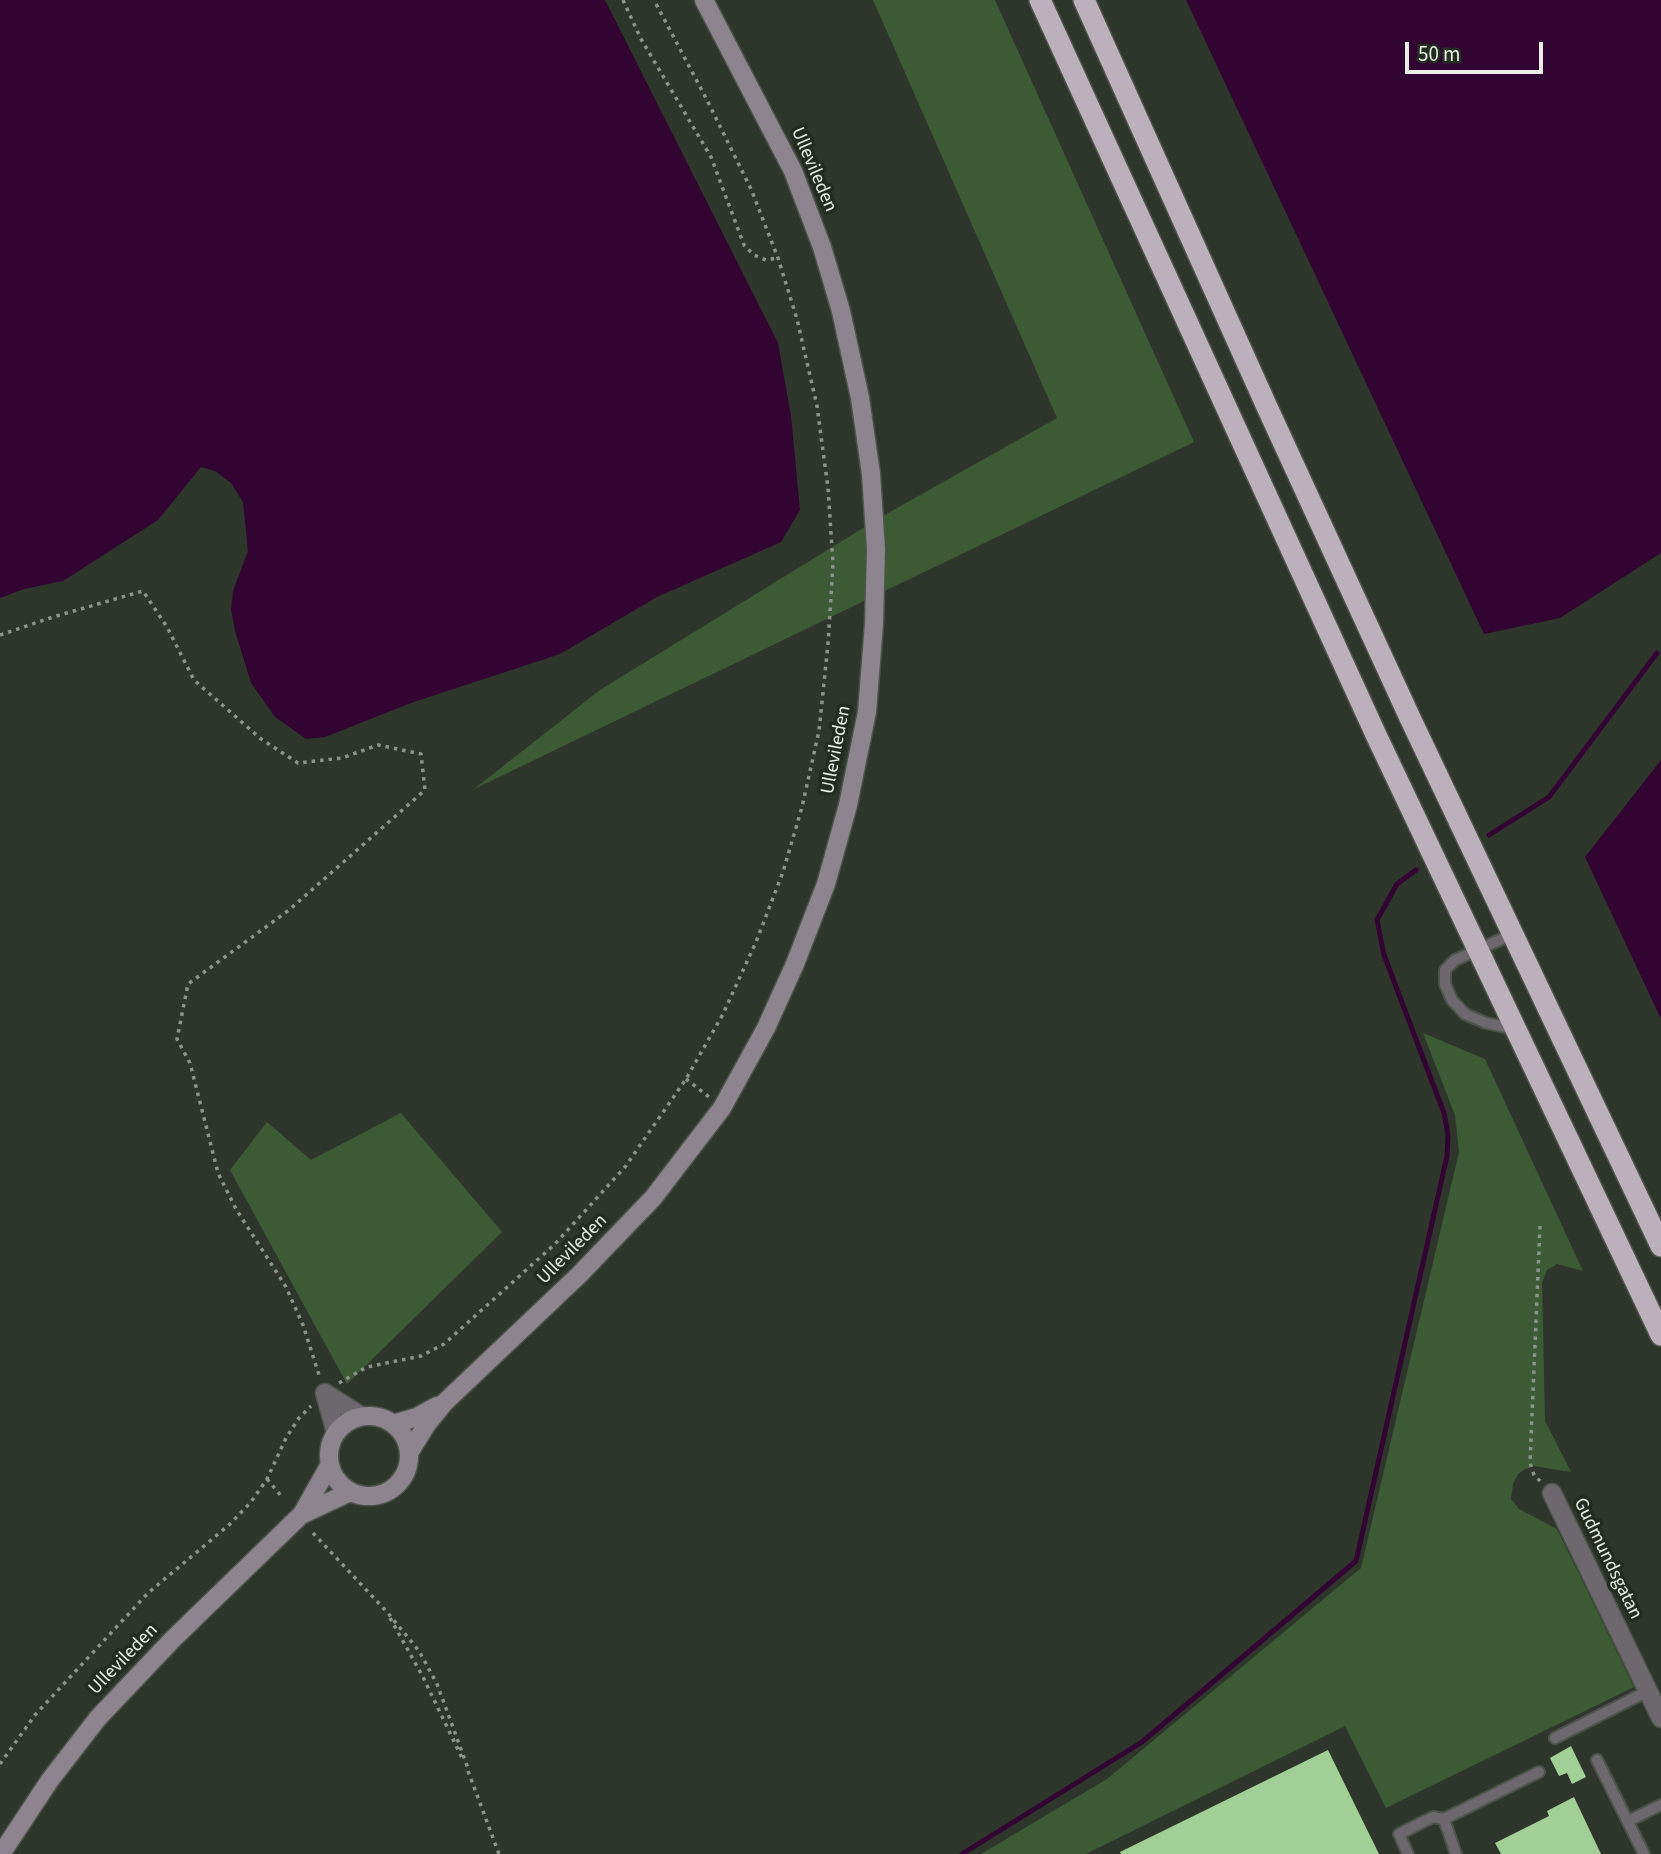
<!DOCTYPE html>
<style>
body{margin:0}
#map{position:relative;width:1661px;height:1854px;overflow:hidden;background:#2e362c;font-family:"Source Sans 3",sans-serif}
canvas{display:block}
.scale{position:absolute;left:1405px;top:42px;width:138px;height:32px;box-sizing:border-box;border:4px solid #e8eee7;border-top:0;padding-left:9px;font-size:21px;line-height:24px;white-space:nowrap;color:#e8eee7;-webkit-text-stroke:5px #242c22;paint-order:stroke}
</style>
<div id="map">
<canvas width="1661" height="1854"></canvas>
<div class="scale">50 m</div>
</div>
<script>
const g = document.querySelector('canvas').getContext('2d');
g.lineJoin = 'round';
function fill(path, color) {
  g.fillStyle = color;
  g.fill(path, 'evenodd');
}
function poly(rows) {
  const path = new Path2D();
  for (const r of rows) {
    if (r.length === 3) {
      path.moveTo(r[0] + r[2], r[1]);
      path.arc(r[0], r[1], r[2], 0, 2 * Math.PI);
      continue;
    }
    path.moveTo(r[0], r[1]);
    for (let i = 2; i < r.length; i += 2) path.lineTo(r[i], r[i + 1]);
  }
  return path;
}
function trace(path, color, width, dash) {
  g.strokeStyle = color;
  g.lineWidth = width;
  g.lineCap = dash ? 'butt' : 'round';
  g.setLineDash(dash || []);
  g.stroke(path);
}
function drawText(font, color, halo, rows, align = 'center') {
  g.font = font + ' "Source Sans 3",sans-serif';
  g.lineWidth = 7;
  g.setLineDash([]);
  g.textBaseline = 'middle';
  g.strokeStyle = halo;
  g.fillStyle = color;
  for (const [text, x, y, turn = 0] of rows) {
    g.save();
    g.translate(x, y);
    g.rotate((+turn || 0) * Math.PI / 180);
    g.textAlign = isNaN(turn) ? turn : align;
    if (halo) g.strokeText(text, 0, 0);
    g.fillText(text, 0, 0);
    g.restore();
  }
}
fill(poly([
 [873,0,995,0,1194,442,474,789,600,690,881,517,1057,418],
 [1423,1033,1485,1059,1583,1271,1557,1264,1547,1270,1542,1283,1545,1421,1571,1472,1534,1466,1525,1469,1518,1474,1513,1484,1511,1499,1519,1509,1557,1529,1634,1687,1386,1808,1345,1726,1086,1854,981,1854,1107,1779,1361,1568,1459,1152,1455,1115],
 [401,1113,502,1232,347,1384,230,1170,267,1122,311,1160]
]), '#3c5b35');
fill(poly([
 [0,0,605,0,778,343,791,416,800,510,781,542,657,597,560,654,411,703,325,737,306,739,275,717,251,683,235,631,231,609,233,591,248,551,243,502,231,483,215,471,201,467,158,520,63,581,24,589,0,598],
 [1186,0,1661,0,1661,553,1560,618,1484,634],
 [1661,760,1661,1019,1585,857]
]), '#310431');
trace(poly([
 [1489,835,1549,797,1657,653],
 [962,1854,1142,1742,1356,1561,1447,1156,1448,1135,1444,1113,1384,955,1377,920,1397,884,1416,870]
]), '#310431', 5);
fill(poly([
 [1571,1746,1586,1777,1572,1784,1567,1773,1559,1776,1550,1758],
 [1328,1750,1379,1854,1121,1854,1120,1852],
 [1574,1797,1601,1854,1501,1854,1495,1843,1549,1816,1547,1811]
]), '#a1cf96');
const lane = poly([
 [1513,934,1455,960,1445,970,1445,984,1452,1000,1465,1014,1486,1023,1515,1029],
 [1555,1738,1648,1691],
 [1597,1760,1644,1854],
 [1628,1821,1661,1805],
 [1408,1854,1399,1834,1433,1817,1444,1819],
 [1456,1854,1444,1819,1539,1772]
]);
const street = poly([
 [325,1393,361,1416],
 [325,1393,336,1433],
 [1552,1493,1661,1718]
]);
const secondary = poly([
 [369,1456,40],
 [393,1424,417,1417,437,1406],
 [409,1453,427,1424,444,1403,579,1275,653,1198,722,1108,766,1028,795,964,826,884,848,805,867,712,874,624,876,549,871,474,860,398,841,311,822,247,793,171,704,0],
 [302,1514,329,1466],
 [1,1854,50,1780,98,1718,173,1639,301,1515,350,1492]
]);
const highway = poly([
 [1040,0,1377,737,1661,1335],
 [1084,0,1267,407,1411,720,1661,1246]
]);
trace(lane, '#4c534a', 14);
trace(street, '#4c534a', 21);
trace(secondary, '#4c534a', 21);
trace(highway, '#4c534a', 24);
trace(poly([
 [623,0,641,39,711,157,744,245,754,255,766,260,777,258],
 [0,635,53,617,143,591,167,627,194,680,261,739,298,763,342,758,378,745,421,754,425,790,289,910,188,984,177,1039,190,1063,218,1173,236,1209,286,1287,303,1325,320,1378],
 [686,1079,709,1097],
 [1540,1226,1530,1463,1534,1475,1541,1482],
 [339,1383,367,1367,421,1356,444,1344,555,1244,625,1167,686,1079,723,1014,756,942,783,872,802,807,819,731,828,644,833,564,828,488,817,406,797,319,778,258,751,189,707,100,654,0],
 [267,1479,282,1497],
 [313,1533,387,1612,419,1651,437,1684,469,1771],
 [390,1618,423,1677,462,1758],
 [0,1764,35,1715,148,1593,229,1525,251,1502,267,1479,286,1438,299,1418,311,1406],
 [468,1771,499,1854]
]), '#8c938b', 3.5, [3.5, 5]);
trace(lane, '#6d686d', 10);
trace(street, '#6d686d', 18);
trace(secondary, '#8d858d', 18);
trace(highway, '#bcb0bb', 21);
drawText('19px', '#e8eee7', '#242c22', [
 ["Ullevileden",813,170,67],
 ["Ullevileden",837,750,-79],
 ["Ullevileden",573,1250,-45],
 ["Gudmundsgatan",1607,1559,64],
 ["Ullevileden",124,1660,-46]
]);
</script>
